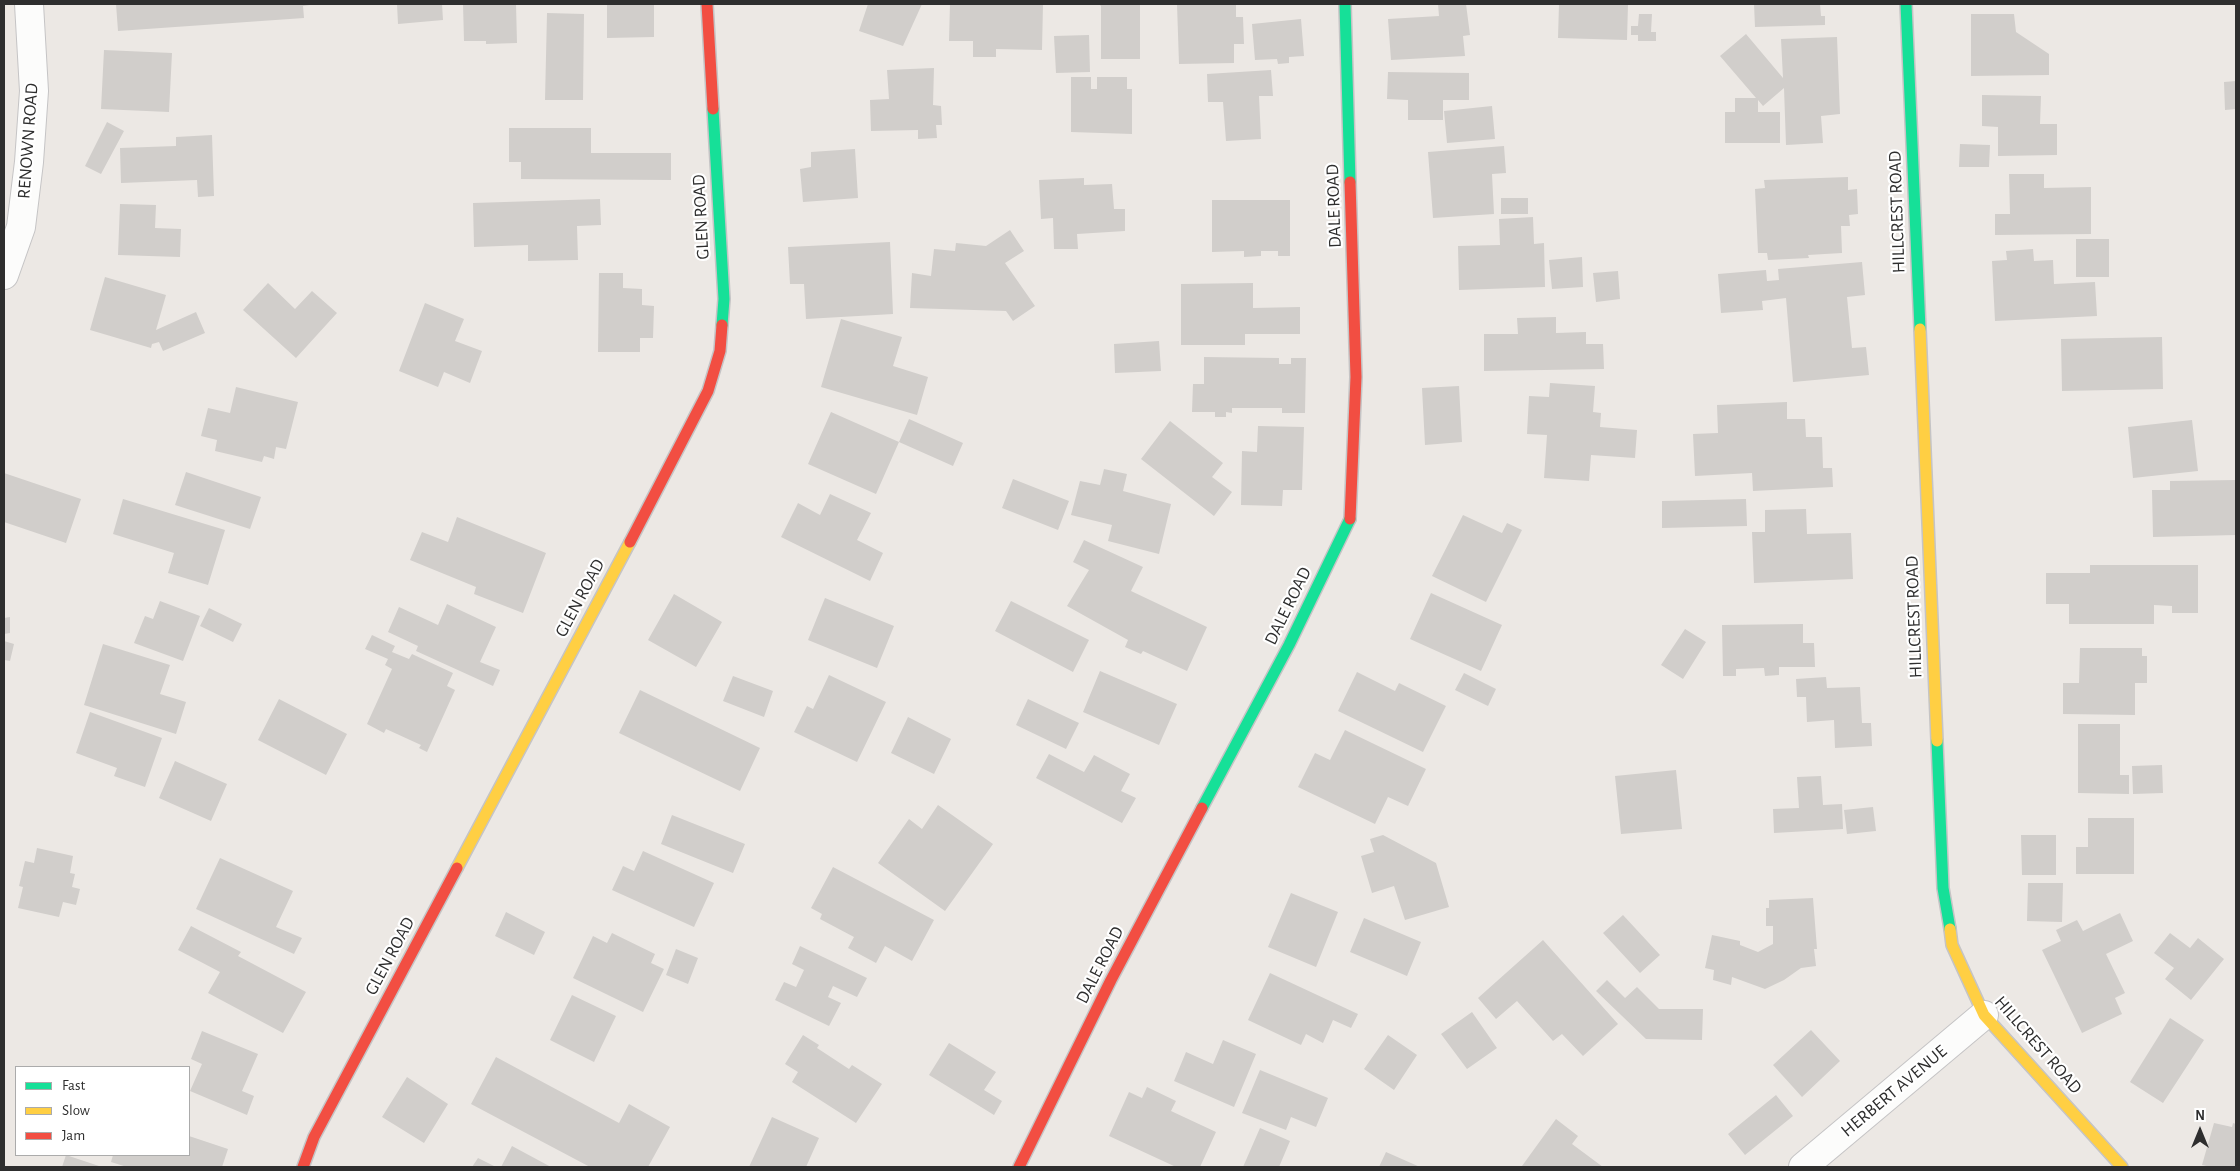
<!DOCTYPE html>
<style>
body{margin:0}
#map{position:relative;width:2240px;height:1171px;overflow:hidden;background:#ece8e4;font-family:"Alegreya Sans",sans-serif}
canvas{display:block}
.frame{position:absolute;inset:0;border:5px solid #2e2e2e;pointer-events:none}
.legend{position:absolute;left:15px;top:1066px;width:175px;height:90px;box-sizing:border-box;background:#fff;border:1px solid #ababab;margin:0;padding:6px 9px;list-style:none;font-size:15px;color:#2e2e2e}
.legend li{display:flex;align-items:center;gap:10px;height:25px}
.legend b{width:25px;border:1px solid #ababab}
.north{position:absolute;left:2175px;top:1106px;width:50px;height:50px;-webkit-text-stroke:4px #fff;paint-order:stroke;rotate:0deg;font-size:14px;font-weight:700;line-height:20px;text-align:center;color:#2e2e2e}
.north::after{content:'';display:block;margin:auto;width:18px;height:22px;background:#2e2e2e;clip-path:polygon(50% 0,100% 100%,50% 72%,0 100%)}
</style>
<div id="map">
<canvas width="2240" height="1171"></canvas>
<div class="frame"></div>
<ul class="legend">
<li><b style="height:6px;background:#16e098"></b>Fast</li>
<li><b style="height:6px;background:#ffcf43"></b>Slow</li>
<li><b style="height:6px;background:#f24e42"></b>Jam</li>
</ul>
<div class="north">N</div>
</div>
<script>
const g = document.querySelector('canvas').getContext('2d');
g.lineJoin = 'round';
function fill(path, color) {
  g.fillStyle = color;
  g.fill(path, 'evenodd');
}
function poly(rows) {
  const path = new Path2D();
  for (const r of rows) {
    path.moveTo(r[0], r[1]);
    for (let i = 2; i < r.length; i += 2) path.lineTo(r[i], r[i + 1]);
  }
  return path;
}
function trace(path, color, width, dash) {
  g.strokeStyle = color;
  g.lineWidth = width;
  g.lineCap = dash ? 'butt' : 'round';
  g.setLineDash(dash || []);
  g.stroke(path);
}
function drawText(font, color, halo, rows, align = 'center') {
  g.font = font + ' "Alegreya Sans",sans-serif';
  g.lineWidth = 4.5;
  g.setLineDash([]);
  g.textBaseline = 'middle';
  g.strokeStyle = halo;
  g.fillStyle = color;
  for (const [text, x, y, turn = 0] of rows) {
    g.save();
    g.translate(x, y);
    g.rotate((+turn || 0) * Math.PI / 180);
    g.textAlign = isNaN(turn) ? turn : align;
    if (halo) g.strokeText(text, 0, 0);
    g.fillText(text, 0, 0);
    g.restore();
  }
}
fill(poly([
 [116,4,310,4,310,5,303,6,304,18,118,31],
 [397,4,442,4,443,20,398,24],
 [463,4,516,4,517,43,486,44,486,41,464,41],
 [607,4,654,4,654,37,607,38],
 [868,4,922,4,903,46,859,31],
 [950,4,1043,4,1042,50,996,49,996,57,973,57,973,41,949,41],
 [1099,4,1140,4,1140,59,1101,59,1101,6],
 [1177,4,1236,4,1236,17,1243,17,1244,44,1234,44,1234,63,1179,64],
 [1438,4,1466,4,1470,35,1463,36,1465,56,1391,60,1388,19,1439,16],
 [1559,4,1628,4,1627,40,1558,38],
 [1754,4,1820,4,1821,16,1825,16,1825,25,1755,27],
 [547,13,584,14,583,100,545,100],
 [1639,14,1652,14,1651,32,1656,32,1656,41,1638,41,1638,35,1631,35,1631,26,1638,26],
 [1971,14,2014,14,2016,32,2049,54,2049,75,1971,76],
 [1301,19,1304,56,1289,57,1289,63,1278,64,1277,59,1255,60,1252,24],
 [1746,34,1783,78,1781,39,1837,37,1840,114,1821,116,1823,143,1786,145,1784,88,1763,106,1758,100,1758,112,1780,112,1780,143,1725,143,1725,112,1735,112,1735,98,1756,98,1720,56],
 [1089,35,1090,72,1056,73,1054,36],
 [104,50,172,53,169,112,101,109],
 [934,68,933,105,941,106,942,125,936,125,937,138,918,139,918,130,871,131,870,100,889,99,887,70],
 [1271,70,1273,96,1259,96,1261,139,1226,141,1223,102,1208,102,1207,74],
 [1388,72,1469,73,1469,100,1443,100,1443,120,1408,120,1408,100,1387,99],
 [1071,77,1091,77,1091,89,1097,89,1097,77,1127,77,1127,89,1132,89,1132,134,1071,132],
 [2236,81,2236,109,2225,110,2224,82],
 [1982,95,2041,96,2040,124,2057,124,2057,155,1998,156,1998,127,1982,126],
 [1492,106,1495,139,1447,143,1444,111],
 [107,122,124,131,101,174,85,166],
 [509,128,591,128,591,153,671,153,671,180,521,179,521,162,509,162],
 [212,135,214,196,198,197,197,180,121,183,120,148,176,146,176,137],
 [1960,144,1990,145,1989,167,1959,167],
 [1504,146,1506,173,1492,174,1494,214,1433,218,1428,152],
 [855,149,858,198,803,202,800,169,811,167,811,152],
 [2009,174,2044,174,2044,188,2091,187,2091,234,1995,235,1995,214,2010,214],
 [1848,177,1848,190,1857,189,1858,214,1849,215,1850,226,1841,226,1842,253,1808,255,1809,258,1768,260,1767,253,1758,253,1755,189,1765,188,1764,180],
 [1084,178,1084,185,1112,184,1114,209,1125,209,1125,231,1077,234,1078,249,1054,249,1053,218,1041,219,1039,180],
 [1501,198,1528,198,1528,214,1501,214],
 [600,199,601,225,577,226,578,260,528,261,528,245,474,247,473,203],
 [1212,200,1290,200,1290,256,1278,256,1278,251,1261,251,1261,256,1244,257,1244,251,1212,252],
 [120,204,156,205,155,228,181,229,180,257,118,255],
 [1533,217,1534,244,1544,243,1545,287,1459,290,1458,246,1500,245,1499,219],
 [1010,230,1024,251,1005,263,1035,306,1013,321,1006,311,910,308,912,273,931,276,934,249,955,251,956,243,986,246],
 [2076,239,2109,239,2109,277,2076,277],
 [890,242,893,314,806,319,804,284,790,284,788,247],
 [2033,249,2034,261,2053,260,2054,284,2095,282,2097,316,1995,321,1992,261,2007,260,2006,251],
 [1582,257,1583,287,1552,289,1549,260],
 [1862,262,1865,295,1847,297,1852,348,1866,347,1869,375,1793,382,1786,298,1762,301,1763,310,1721,313,1718,274,1766,270,1767,281,1779,280,1778,269],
 [1618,271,1620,299,1596,302,1593,273],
 [599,273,623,273,623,288,642,289,642,305,654,306,653,338,640,338,640,352,598,352],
 [105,277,166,295,156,330,196,312,205,333,163,351,159,342,152,344,151,348,90,330],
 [268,283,295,309,312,291,337,313,296,358,243,310],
 [1253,283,1253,308,1300,307,1300,334,1245,334,1245,345,1181,345,1181,284],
 [425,303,464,319,455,341,482,351,470,383,444,372,438,387,399,371],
 [1556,317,1556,333,1586,332,1586,344,1603,344,1604,369,1484,371,1484,334,1518,334,1517,318],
 [841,319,902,337,893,366,928,377,917,415,821,387],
 [2162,337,2163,389,2062,391,2061,339],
 [1159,341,1161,371,1115,373,1114,344],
 [1204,357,1279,358,1279,364,1291,364,1291,358,1306,358,1305,413,1282,413,1282,408,1232,408,1232,413,1226,412,1226,417,1215,417,1215,412,1192,412,1193,384,1204,384],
 [1550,383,1595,386,1593,412,1601,413,1600,427,1637,430,1635,458,1591,455,1589,481,1544,478,1547,435,1527,434,1529,396,1549,397],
 [1459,386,1462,442,1425,445,1422,388],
 [236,387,298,402,286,449,276,447,274,459,264,456,262,462,215,451,217,440,201,436,208,408,230,413],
 [1787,402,1787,419,1805,419,1806,437,1822,437,1823,468,1832,468,1833,487,1753,491,1752,473,1695,476,1693,434,1718,433,1717,405],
 [831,412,899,442,876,494,808,464],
 [909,419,963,443,953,466,899,442],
 [2192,420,2198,471,2133,478,2128,427],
 [1170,421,1223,463,1212,477,1232,492,1214,516,1141,459],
 [1258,426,1304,427,1302,490,1283,490,1282,506,1241,505,1242,451,1257,452],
 [1104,469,1127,474,1123,491,1171,504,1159,554,1108,541,1112,525,1071,515,1080,481,1100,485],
 [186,472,261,497,250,529,175,505],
 [4,473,81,499,66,543,4,522],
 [1013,479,1069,501,1058,530,1002,508],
 [2236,480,2236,535,2153,537,2152,490,2170,490,2170,481],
 [830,494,871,513,857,540,883,553,870,581,781,537,798,503,820,515],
 [123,499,225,530,208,585,168,573,174,553,113,534],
 [1746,499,1747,526,1662,528,1662,501],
 [1806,509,1807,534,1851,533,1853,579,1754,583,1752,532,1765,532,1765,510],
 [1463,515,1502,533,1507,523,1522,530,1486,602,1432,576],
 [457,517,546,553,523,613,474,594,476,587,410,560,422,532,448,542],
 [1084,540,1143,567,1131,591,1207,627,1187,671,1143,651,1141,654,1125,647,1128,640,1067,606,1089,570,1073,562],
 [2090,565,2198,565,2198,613,2172,613,2172,606,2154,605,2154,624,2069,624,2069,604,2046,604,2046,573,2090,573],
 [1431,593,1502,625,1481,671,1410,639],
 [674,594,722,622,696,667,648,640],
 [825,598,894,626,877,668,808,640],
 [160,601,200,616,183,661,134,643,145,616,153,619],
 [1011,601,1089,640,1073,672,995,631],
 [447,604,496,627,480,662,500,670,493,686,416,651,418,646,388,632,399,607,438,625],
 [209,608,242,624,233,642,200,626],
 [10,617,10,633,4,634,4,618],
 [1803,624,1803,643,1814,643,1815,667,1779,667,1779,675,1765,676,1764,668,1736,669,1736,676,1723,676,1722,625],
 [1685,629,1706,642,1683,679,1661,665],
 [372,635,395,646,392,652,409,659,412,654,453,673,447,686,455,690,427,752,419,748,421,745,386,729,384,733,367,724,392,669,385,665,388,659,365,649],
 [4,641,14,644,10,661,4,660],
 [103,644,170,665,160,694,186,702,176,734,84,705],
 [2080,648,2142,648,2142,656,2147,656,2147,683,2135,683,2135,715,2063,714,2063,683,2079,683],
 [1100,671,1177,704,1159,745,1083,712],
 [1357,672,1395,691,1399,683,1446,706,1423,752,1338,711],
 [1464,673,1496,689,1488,706,1455,690],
 [829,675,886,702,857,762,794,732,807,706,813,709],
 [733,676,773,691,764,717,723,701],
 [1826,677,1827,688,1860,687,1862,723,1871,723,1872,746,1835,748,1834,720,1807,722,1806,697,1797,697,1796,679],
 [640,690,760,748,740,791,619,733],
 [279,699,347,734,326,775,258,740],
 [1028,699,1079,723,1066,749,1016,725],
 [90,712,162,738,145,787,114,776,117,768,76,753],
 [908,717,951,739,934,774,891,753],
 [2078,724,2120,724,2120,775,2129,775,2129,794,2078,793],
 [1345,730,1426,769,1408,806,1388,797,1375,824,1298,787,1315,753,1330,760],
 [1049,754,1084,772,1094,755,1130,774,1121,791,1136,798,1122,823,1036,778],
 [175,761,227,784,211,821,159,798],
 [2162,765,2163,793,2133,794,2132,766],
 [1676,770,1682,829,1621,834,1615,776],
 [1821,776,1823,805,1842,804,1843,829,1774,833,1773,809,1799,808,1797,777],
 [938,805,993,844,945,911,878,863,909,819,922,829],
 [1873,807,1876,831,1847,834,1844,810],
 [672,815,745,844,733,873,661,844],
 [2088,818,2134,818,2134,874,2076,874,2076,847,2088,847],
 [1383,835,1436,863,1449,907,1405,920,1394,886,1372,893,1361,856,1374,852,1370,839],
 [2021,835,2056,835,2056,875,2022,875],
 [37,848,73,856,70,873,75,874,72,887,80,889,76,905,63,902,59,917,18,908,23,887,19,886,25,861,34,863],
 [643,851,714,883,694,927,612,890,623,866,634,871],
 [220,858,293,891,276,927,302,938,294,954,196,909],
 [833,867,934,920,912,961,885,946,876,963,848,948,854,937,820,919,822,914,811,908],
 [2028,883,2063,883,2062,922,2027,921],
 [1291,893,1338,912,1316,967,1268,947],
 [1813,898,1817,949,1814,949,1816,966,1801,968,1784,980,1765,989,1732,977,1731,985,1713,980,1714,970,1705,968,1712,935,1740,941,1740,945,1758,952,1773,944,1773,926,1766,926,1766,908,1769,908,1769,900],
 [506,912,545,932,534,955,495,936],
 [2120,913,2133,941,2106,954,2125,993,2115,998,2122,1014,2082,1033,2042,950,2061,941,2056,930,2077,920,2083,931],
 [1623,915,1660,955,1640,973,1603,933],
 [1364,918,1421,942,1407,976,1350,952],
 [191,926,241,952,238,956,306,992,283,1033,208,993,220,972,178,950],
 [612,933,655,954,651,963,664,969,643,1012,573,978,593,936,607,943],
 [2170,933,2190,948,2198,938,2224,959,2191,1000,2165,979,2174,968,2154,953],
 [1543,940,1618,1024,1583,1056,1562,1034,1553,1041,1517,1001,1496,1019,1478,998],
 [800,946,867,978,857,997,833,986,828,997,841,1003,829,1026,775,1000,784,982,796,987,804,970,792,964],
 [676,949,698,958,688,984,666,975],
 [1270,973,1358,1014,1351,1028,1333,1020,1323,1043,1306,1034,1301,1045,1248,1020],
 [1607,980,1625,998,1637,987,1659,1009,1703,1009,1702,1040,1646,1039,1596,991],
 [572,995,616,1016,594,1062,550,1040],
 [1472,1012,1497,1048,1467,1069,1441,1034],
 [2170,1018,2204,1040,2163,1103,2130,1082],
 [1811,1030,1840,1061,1802,1097,1773,1065],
 [202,1031,258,1054,242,1091,254,1096,247,1115,190,1091,202,1064,191,1059],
 [803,1035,819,1045,817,1048,849,1069,852,1065,882,1084,856,1123,792,1082,798,1072,785,1064],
 [1388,1035,1417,1055,1394,1090,1364,1069],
 [1223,1040,1256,1054,1234,1107,1174,1081,1186,1052,1213,1064],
 [949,1043,996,1072,984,1090,1002,1101,994,1115,929,1075],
 [496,1057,619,1123,629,1104,670,1127,648,1167,590,1167,471,1104],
 [1260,1070,1328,1098,1316,1127,1291,1117,1286,1130,1242,1113],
 [407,1077,448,1104,424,1143,382,1117],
 [1147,1087,1176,1101,1171,1111,1216,1132,1200,1167,1176,1167,1109,1136,1129,1092,1142,1098],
 [1776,1095,1793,1116,1745,1155,1728,1134],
 [772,1117,819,1138,806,1167,749,1167],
 [1556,1119,1578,1136,1572,1144,1603,1167,1522,1166],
 [2214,1123,2232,1127,2233,1123,2236,1124,2236,1167,2211,1167,2202,1165],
 [1260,1128,1290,1141,1279,1167,1243,1167],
 [189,1136,228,1149,222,1167,127,1167,111,1162,113,1155,189,1155],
 [512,1146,551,1167,501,1167],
 [1386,1152,1420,1167,1379,1167],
 [66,1155,102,1167,62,1167],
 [478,1158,496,1167,472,1167]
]), '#d1cecb');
const street = poly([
 [4,275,21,227,29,162,34,91,29,4],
 [1803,1167,1984,1015]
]);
const fast = poly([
 [1345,4,1350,182],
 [1906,4,1920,329],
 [713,109,724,299,722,325],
 [1937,741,1943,888,1950,929],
 [1202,808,1289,645,1350,519]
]);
const slow = poly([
 [1920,329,1937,741],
 [457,868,630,542],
 [1950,929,1952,945,1984,1015,2122,1167]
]);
const jam = poly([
 [707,4,713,109],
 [1350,182,1356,377,1350,519],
 [630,542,708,391,720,351,722,325],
 [303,1167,314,1137,457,868],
 [1019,1167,1111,980,1202,808]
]);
trace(street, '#c5c4c5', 30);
trace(fast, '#c5c4c5', 14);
trace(slow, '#c5c4c5', 14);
trace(jam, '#c5c4c5', 14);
trace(street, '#fcfcfb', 28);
trace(fast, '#16e098', 11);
trace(slow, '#ffcf43', 11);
trace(jam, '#f24e42', 11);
drawText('18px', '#2e2e2e', '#fff', [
 ["RENOWN ROAD",28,141,-86],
 ["DALE ROAD",1334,206,-92],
 ["HILLCREST ROAD",1897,212,-92],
 ["GLEN ROAD",701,217,-93],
 ["GLEN ROAD",580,598,-62],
 ["DALE ROAD",1288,606,-64],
 ["HILLCREST ROAD",1914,617,-92],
 ["GLEN ROAD",390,956,-62],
 ["DALE ROAD",1100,965,-63],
 ["HILLCREST ROAD",2038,1045,49],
 ["HERBERT AVENUE",1894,1091,-40]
]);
</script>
